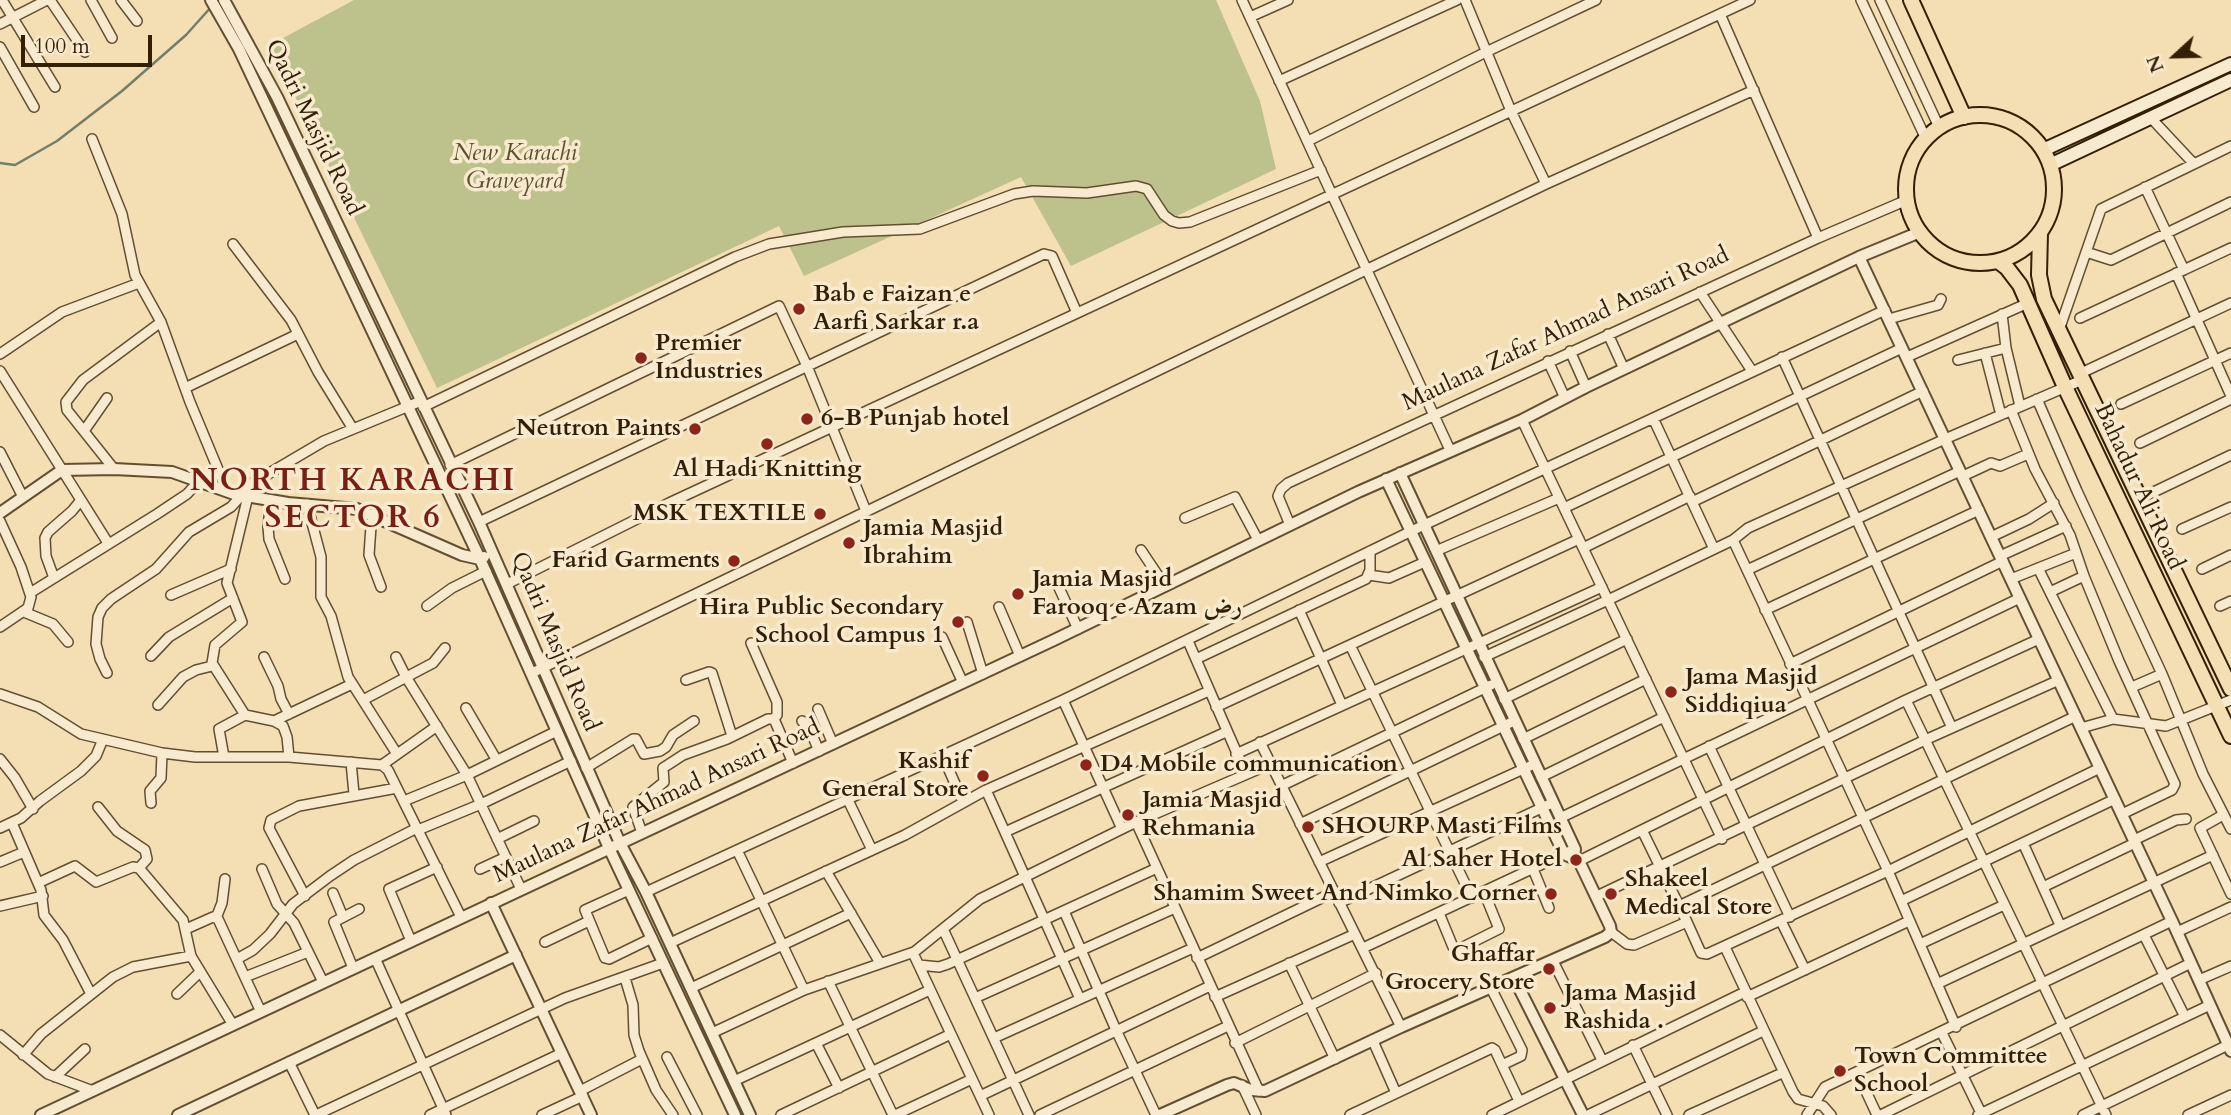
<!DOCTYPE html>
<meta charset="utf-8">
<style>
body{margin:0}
#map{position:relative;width:2231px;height:1115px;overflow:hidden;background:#f4dfb4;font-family:Cardo,serif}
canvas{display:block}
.north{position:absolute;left:2140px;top:21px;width:70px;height:70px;-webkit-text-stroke:5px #f8eace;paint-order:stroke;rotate:248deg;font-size:19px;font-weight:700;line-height:28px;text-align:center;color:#321f05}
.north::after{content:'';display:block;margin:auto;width:24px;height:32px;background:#321f05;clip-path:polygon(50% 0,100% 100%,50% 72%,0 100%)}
.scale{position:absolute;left:21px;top:35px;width:131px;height:32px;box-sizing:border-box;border:4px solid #321f05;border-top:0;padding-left:9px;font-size:21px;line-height:24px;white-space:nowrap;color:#321f05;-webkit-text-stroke:5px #f8eace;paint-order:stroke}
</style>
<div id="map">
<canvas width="2231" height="1115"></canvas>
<div class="north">N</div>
<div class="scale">100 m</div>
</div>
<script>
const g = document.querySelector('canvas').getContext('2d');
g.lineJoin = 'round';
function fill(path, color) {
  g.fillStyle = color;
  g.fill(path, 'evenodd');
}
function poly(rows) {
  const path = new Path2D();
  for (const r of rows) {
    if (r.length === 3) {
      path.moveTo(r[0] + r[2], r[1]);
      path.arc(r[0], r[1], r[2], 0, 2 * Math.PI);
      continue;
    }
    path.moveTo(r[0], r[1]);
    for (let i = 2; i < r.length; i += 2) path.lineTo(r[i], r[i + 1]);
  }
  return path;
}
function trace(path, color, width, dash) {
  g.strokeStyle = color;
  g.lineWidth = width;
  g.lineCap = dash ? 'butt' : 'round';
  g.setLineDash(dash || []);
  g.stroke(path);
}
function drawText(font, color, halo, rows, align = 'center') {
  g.font = font + ' Cardo,Amiri,serif';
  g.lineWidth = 7;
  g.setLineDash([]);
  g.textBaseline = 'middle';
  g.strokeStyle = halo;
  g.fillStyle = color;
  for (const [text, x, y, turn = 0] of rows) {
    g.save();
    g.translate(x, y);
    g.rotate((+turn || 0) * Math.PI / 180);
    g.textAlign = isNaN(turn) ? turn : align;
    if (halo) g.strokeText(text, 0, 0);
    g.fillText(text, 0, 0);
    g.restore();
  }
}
fill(poly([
 [354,0,1216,0,1260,101,1276,169,1071,266,1021,177,804,276,779,226,437,388,270,45]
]), '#bdc18b');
trace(poly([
 [0,163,15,165,57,141,122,91,186,35,212,6]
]), '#727e69', 2.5);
const minor = poly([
 [2,0,55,87],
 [50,0,85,52],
 [91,0,112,38],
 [121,0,137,21],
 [1242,0,1450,450],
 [1465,0,1511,111,1546,184],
 [1861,0,1926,139],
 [1880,0,1939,127],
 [1720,14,1818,238],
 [1250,17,1288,0],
 [0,24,47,0],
 [0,47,34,107],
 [1279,81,1457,0],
 [2151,118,2194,164],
 [92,139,122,214,135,275,161,322,190,402,227,491],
 [1308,141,1486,52,1596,0],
 [2145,187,2184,270],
 [233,244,291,320,318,372,353,429],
 [2086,252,2111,260,2231,202],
 [2176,273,2231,396],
 [1700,292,1752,371],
 [2002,314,2006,348,2020,406],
 [2080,318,2231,248],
 [1889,319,1938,305,1941,299],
 [2059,330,2101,209,2231,146],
 [1608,334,1624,369],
 [1570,351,1586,387],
 [1985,353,2001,415],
 [0,354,62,312,139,283],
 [1782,357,1952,728],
 [1907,357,2028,303],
 [1958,360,2006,348],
 [1548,361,1565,398],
 [0,371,108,543],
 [2079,374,2231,303],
 [185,388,298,334],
 [2037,399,2077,491,2162,674,2203,774,2231,829],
 [2121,404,2231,353],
 [423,407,735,257,769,244,843,232,920,229,1014,194,1033,191,1087,193,1136,186,1147,189,1164,215,1172,221,1179,223,1190,222,1321,170],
 [2011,410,2035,469,2070,535,2084,576,2119,661,2175,784,2172,790,2122,814],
 [1653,418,1714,549],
 [1522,420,1722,839],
 [84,431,107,398],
 [2140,443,2231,399],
 [0,452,23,497],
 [450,465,779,306,807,366,866,511],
 [114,469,67,410,66,402,83,380,161,322],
 [1963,476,1991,463,2000,466,2028,454],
 [234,494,324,441,421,401],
 [248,496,227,583,242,622,215,645,212,663,245,715,274,721,283,726,287,737,289,757],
 [2139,499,2231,455],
 [271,500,268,527,269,539,285,579],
 [1692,502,1923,391],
 [307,504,321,557,321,597,331,616,348,677,397,754],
 [1564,508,1902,348],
 [374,514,371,526,369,555,381,587],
 [1185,518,1235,497,1258,540],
 [0,521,21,567,31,597,28,608,0,627],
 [479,522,1044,254,1052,256,1077,313],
 [1290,525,1278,496,1281,489,1288,483,1818,238,1907,200],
 [2182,529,2231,507],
 [1991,537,2029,519,2054,503],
 [1733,540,1888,871,1956,1027],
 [1583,548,1690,496],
 [1141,550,1165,586],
 [1436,551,1559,498],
 [2000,556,2066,526],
 [2038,568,2113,719],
 [2202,569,2231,555],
 [1747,570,1960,471],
 [1369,575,1389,578,1425,562],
 [54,578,46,556,45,538,48,532,72,511,81,500],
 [1055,579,1078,629],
 [2011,579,2076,553],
 [507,584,669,503,1750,0],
 [2050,592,2084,576],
 [30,593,157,514,187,494,199,481],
 [171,595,231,569],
 [427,606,452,588,486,571],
 [2220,606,2231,601],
 [999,607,1020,656],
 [1299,610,1342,705],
 [1765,610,1979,510],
 [24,612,53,624,68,642],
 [967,622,983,674],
 [942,637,963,683],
 [1188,641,1246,774],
 [751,643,777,702,777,715,774,719],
 [1350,645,1472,898],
 [151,656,169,637,233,598],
 [264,657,278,686,281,699,289,714],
 [396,657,406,677,467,775,521,889],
 [1484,657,1608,600,1733,540,1748,528,1945,439,2082,380],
 [1196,659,1366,579,1370,570,1370,551],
 [1790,664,2003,561],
 [107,673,100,659,96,644,98,617,102,608,111,599,156,569,189,532,231,507,242,495],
 [532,673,1372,267,1546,184,1754,90],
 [686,680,709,672,712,673,732,736],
 [2132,687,2162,674],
 [0,694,38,707,81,734,162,753,195,757,289,757,382,765,388,770,461,917],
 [1504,699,1627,639],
 [363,700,433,663,445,648],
 [1063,700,1122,829],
 [1906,700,2106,1115],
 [158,705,183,677,196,670,212,666],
 [1216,707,1579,539],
 [466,708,496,759],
 [818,709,833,744],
 [274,721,352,684],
 [802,721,810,730,819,751],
 [2081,728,2113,719,2166,726,2231,700],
 [1523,739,1646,679],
 [1260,742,1401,1027],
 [1709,746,1790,917],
 [942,754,963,802],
 [1236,754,1602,587],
 [224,757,219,729,245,715],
 [0,759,15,778,33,809],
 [351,762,354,794],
 [382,765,437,726],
 [586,768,633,739,636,739,644,754,660,751,666,747,673,735,694,721],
 [1541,777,1664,717],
 [1281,786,1491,685],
 [986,790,1080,999],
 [847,798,872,850],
 [404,801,467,775,557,731],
 [151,803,150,791,161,778,162,753],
 [98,807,117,831,145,850,147,859,139,868],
 [2223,815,2200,828,2231,894],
 [1560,818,2020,598],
 [1136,822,1259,1091],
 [12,823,41,890,44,915,63,940,91,994],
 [1300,824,1514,721],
 [0,828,21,818,40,801,81,771,96,756,103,739],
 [418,830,481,804,571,761],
 [1642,830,1687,922],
 [1005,832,1226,732],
 [642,833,633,807,664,782,663,768,683,755,727,739,768,719,774,719,793,763],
 [497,839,534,821],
 [2134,840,2176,820,2186,819],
 [2023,843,2060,925],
 [737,850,804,990],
 [1579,861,1906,700,2039,639],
 [0,862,24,852],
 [1319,862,1530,766],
 [262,869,277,904,294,923,323,982],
 [480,869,506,857],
 [1533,869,1549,908],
 [826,871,880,963],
 [38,883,75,866,96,882,133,867,139,868,183,920,191,956,233,1025],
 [2043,887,2135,843],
 [629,890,585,910,605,958,609,959,652,938],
 [646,892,1063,700,1424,525,1885,310],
 [333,893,343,917],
 [305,896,269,828,271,820,299,806,397,788],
 [1597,896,1925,740,2059,680],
 [1901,901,2115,799],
 [1339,903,1552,803],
 [0,906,43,896],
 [1679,906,2076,716],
 [1064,911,1116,1030,1156,1115],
 [1439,913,1453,947,1459,949,1499,929,1484,892],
 [216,918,222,903,225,879],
 [1781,921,1805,970],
 [186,929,213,917,218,919,261,1012],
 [943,929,1029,1115],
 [1611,932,1627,944,1634,945,1687,922,1701,953,1707,954,1888,871,2100,768],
 [2177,932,2231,907],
 [2144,935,2185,1017],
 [411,941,389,889,437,867],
 [545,942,589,921],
 [670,943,905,835,986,790,1209,691],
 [1920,944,2004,905],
 [1725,947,1793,1092,1798,1099,1823,1106,1831,1115],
 [1363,948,1570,851],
 [375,958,446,1115],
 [1197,958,1334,892],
 [237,959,253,950,270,934,293,904,330,876,354,860,417,828],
 [1553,961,1602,1060],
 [1289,963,1335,1059],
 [919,965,939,967,948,964,1157,868],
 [353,968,334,922,359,909],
 [245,977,308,952],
 [625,978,633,1005,634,1035,639,1051,656,1090,673,1115],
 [2199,980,2231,966],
 [828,981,893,1115],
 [1937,984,2213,855],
 [691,988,851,913],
 [1491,988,1522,1050,1521,1056,1502,1065],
 [177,994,200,972],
 [1215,997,1355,934],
 [1747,997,1909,921],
 [975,998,1175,908],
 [712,1033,804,990,914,952],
 [1942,1033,1982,1115],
 [0,1035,48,1074,93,1091],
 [994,1038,1193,948],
 [1373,1041,1396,1093],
 [816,1043,839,1088],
 [1235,1043,1376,973],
 [1633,1045,1667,1115],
 [23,1055,41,1034,113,977,133,967,191,956],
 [667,1057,697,1115],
 [289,1062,315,1115],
 [1857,1072,1877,1115],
 [55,1077,85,1049],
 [734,1081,930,990],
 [1242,1085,1256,1115],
 [580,1091,642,1059],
 [980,1096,1210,986],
 [316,1115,565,998,663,963],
 [430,1115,562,1053],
 [542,1115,583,1096],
 [781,1115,951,1034],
 [895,1115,972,1079],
 [989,1115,913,953,980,899,1136,822,1270,764],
 [1040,1115,1228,1026],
 [1350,1115,1492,1048,1495,1050,1519,1101],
 [1492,1115,1745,992],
 [1588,1115,1763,1031],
 [1689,1115,1782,1073],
 [1807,1115,1825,1087,2172,921],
 [1881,1115,2191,963],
 [1978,1115,2210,1005],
 [2083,1115,2228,1045],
 [2188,1115,2231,1095]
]);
const tertiary = poly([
 [211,0,239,49,480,559,609,848,735,1115],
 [224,0,277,97,479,522,620,843,646,892,750,1115],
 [1859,257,2172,921,2231,1051],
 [1400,473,1575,849,1574,857],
 [0,513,62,470,114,469,172,472,234,494,288,503,357,509,462,555,480,559,484,557],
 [491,903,591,1115],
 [1514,978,1583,1115],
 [41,1115,1054,640,1358,492,1522,420,1586,387,1859,257,1920,232],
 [178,1115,516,955],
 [1160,1115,1227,1085,1234,1083,1251,1090,1265,1091,1401,1027,1605,937,1611,932,1610,926,1579,861,1564,854,1386,479]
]);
const secondary = poly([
 [2043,150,2231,64],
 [2050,165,2231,80]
]);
const primary = poly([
 [1911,0,1964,117],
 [1980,189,74],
 [2040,233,2039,275,2044,299,2231,689],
 [1998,261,2007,268,2020,285,2065,387,2231,736]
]);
trace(minor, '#624f31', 12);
trace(tertiary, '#624f31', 14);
trace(secondary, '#321f05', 16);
trace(primary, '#321f05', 18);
trace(minor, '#f8eace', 9);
trace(tertiary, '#f8eace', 10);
trace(secondary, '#f8eace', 12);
trace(primary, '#f4dfb4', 14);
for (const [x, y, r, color] of [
 [799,309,7,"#8f2418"],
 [641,358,7,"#8f2418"],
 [807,419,7,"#8f2418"],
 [695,429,7,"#8f2418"],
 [767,444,7,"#8f2418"],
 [820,514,7,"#8f2418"],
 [849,543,7,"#8f2418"],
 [734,561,7,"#8f2418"],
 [1018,594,7,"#8f2418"],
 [958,622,7,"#8f2418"],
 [1671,692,7,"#8f2418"],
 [1086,765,7,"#8f2418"],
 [983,776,7,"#8f2418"],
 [1128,815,7,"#8f2418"],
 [1308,827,7,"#8f2418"],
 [1576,860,7,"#8f2418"],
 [1551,894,7,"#8f2418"],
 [1611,894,7,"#8f2418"],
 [1549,969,7,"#8f2418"],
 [1550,1008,7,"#8f2418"],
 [1840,1071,7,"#8f2418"]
]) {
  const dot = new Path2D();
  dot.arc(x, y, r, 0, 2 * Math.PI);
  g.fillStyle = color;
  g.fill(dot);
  trace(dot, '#f8eace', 2.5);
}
drawText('24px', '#321f05', '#f8eace', [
 ["Qadri Masjid Road",313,128,64],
 ["Maulana Zafar Ahmad Ansari Road",1566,330,-25],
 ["Bahadur Ali Road",2138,487,65],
 ["Qadri Masjid Road",554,642,67],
 ["Maulana Zafar Ahmad Ansari Road",657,802,-25]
]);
drawText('italic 24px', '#5c502d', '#f8eace', [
 ["New Karachi",515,154],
 ["Graveyard",515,182]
]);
drawText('bold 24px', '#321f05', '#f8eace', [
 ["Bab e Faizan e",813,295],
 ["Aarfi Sarkar r.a",813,323],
 ["Premier",655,344],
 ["Industries",655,372],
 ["6-B Punjab hotel",821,419],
 ["Neutron Paints",681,429,"right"],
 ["Al Hadi Knitting",767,470,"center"],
 ["MSK TEXTILE",806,514,"right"],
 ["Jamia Masjid",863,529],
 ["Ibrahim",863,557],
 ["Farid Garments",720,561,"right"],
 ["Jamia Masjid",1032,580],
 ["Farooq e Azam رض",1032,608],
 ["Hira Public Secondary",944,608,"right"],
 ["School Campus 1",944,636,"right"],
 ["Jama Masjid",1685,678],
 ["Siddiqiua",1685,706],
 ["Kashif",969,762,"right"],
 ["General Store",969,790,"right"],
 ["D4 Mobile communication",1100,765],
 ["Jamia Masjid",1142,801],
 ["Rehmania",1142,829],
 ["SHOURP Masti Films",1322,827],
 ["Al Saher Hotel",1562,860,"right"],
 ["Shakeel",1625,880],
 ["Medical Store",1625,908],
 ["Shamim Sweet And Nimko Corner",1537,894,"right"],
 ["Ghaffar",1535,955,"right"],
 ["Grocery Store",1535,983,"right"],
 ["Jama Masjid",1564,994],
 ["Rashida .",1564,1022],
 ["Town Committee",1854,1057],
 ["School",1854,1085]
], 'left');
g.letterSpacing = '2px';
drawText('bold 32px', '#7a1f14', '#f8eace', [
 ["NORTH KARACHI",353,483],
 ["SECTOR 6",353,520]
]);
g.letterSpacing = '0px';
</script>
